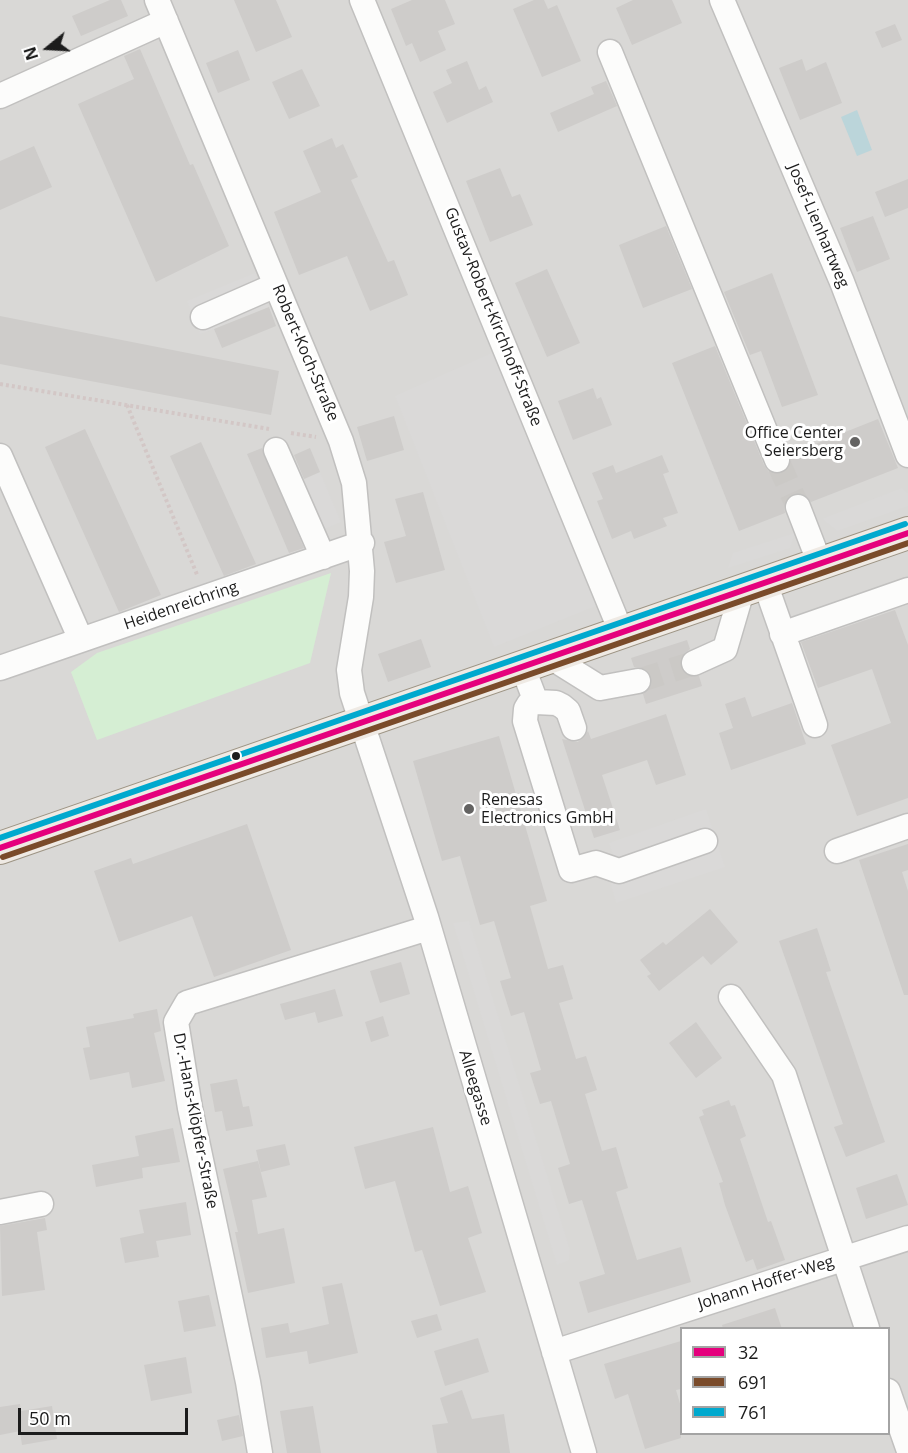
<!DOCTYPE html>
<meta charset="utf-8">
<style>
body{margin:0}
#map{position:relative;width:908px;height:1453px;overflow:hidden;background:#eae8e4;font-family:"Open Sans",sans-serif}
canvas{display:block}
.legend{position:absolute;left:680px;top:1327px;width:210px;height:108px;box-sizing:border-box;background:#fff;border:2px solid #a4a4a4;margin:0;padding:8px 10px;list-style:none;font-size:18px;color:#1c1c1c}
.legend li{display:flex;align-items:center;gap:12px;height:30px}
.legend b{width:30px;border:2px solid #a4a4a4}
.north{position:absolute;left:18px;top:18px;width:60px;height:60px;-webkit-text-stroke:4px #fff;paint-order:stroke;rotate:252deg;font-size:16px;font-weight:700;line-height:24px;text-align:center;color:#1c1c1c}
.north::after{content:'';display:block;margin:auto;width:21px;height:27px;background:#1c1c1c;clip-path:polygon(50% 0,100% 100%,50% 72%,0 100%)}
.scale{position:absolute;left:18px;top:1408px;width:170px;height:27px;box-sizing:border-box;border:3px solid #1c1c1c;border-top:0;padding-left:8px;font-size:18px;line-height:21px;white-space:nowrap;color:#1c1c1c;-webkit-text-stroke:4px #fff;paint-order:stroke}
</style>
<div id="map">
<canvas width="908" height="1453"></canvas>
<ul class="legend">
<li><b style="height:8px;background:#e5007d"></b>32</li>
<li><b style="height:8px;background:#7a4b2a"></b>691</li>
<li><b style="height:8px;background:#00a9ce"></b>761</li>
</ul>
<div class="north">N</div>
<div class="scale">50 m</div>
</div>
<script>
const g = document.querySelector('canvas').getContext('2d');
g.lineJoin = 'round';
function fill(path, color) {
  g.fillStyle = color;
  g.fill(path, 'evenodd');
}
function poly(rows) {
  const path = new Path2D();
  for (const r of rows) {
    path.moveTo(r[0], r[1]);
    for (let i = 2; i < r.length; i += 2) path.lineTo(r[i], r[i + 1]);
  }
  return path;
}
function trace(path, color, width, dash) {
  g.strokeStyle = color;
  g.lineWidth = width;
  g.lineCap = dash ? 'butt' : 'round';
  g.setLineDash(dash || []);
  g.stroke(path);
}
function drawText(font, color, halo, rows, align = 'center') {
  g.font = font + ' "Open Sans",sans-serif';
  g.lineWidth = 6;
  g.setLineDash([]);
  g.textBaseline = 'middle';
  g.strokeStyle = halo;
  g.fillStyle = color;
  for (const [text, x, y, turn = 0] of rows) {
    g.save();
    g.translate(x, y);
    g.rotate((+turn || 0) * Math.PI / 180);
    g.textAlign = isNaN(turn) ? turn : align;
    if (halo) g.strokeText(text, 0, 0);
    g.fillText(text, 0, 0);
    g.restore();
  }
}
fill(poly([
 [0,0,908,0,908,1453,0,1453],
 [682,1328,888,1328,888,1434,682,1434]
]), '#d9d8d6');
fill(poly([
 [331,573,310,663,97,740,71,672,97,653]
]), '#d5eed3');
fill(poly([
 [255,273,276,326,222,348,214,329,200,334,187,301],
 [501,349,598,605,494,647,395,396],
 [285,438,303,480,320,472,341,522,322,530,327,541,291,557,247,454],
 [902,488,908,493,908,506,837,531,822,519],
 [795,533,790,548,728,568,733,553],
 [706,809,725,867,616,903,610,882,613,855,609,843],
 [469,921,570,1250,569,1260,557,1265,453,923]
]), '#dad9d8');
fill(poly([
 [857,110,872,150,857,156,841,117]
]), '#bbd5da');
fill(poly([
 [110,0,121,0,128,16,81,36,72,16],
 [234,0,276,0,292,37,256,52],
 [412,0,445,0,455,24,438,31,446,50,420,62,412,43,406,46,391,9],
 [534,0,544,0,548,9,557,5,581,61,542,77,513,9],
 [633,0,672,0,682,23,632,45,616,8],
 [895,24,902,40,882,48,875,32],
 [140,49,190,165,193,164,229,246,156,282,78,104,134,79,124,56],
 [238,50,250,80,218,93,206,63],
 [802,59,806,71,826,62,842,103,800,120,779,68],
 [467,61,479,90,486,86,493,102,447,123,433,92,452,83,446,70],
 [302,69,320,106,289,119,272,82],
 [606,81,617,106,558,132,550,113,594,94,591,87],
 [332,138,336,148,343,144,358,177,351,180,388,262,394,260,408,295,370,311,347,256,299,275,274,212,321,192,303,151],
 [34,146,52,187,0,210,0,161],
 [500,168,512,197,520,194,533,225,490,242,466,181],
 [908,179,908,208,885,217,875,192],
 [873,216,890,259,857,272,840,228],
 [666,226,692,289,643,308,619,245],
 [547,269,580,343,547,357,515,283],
 [772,273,818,395,782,407,761,351,750,355,724,292],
 [269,307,276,326,222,348,214,329],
 [0,316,279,371,271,415,0,364],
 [715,346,764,465,769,472,783,473,791,462,790,454,878,419,898,468,811,502,801,493,792,494,784,504,785,513,739,531,672,363],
 [593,388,597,399,601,397,612,425,573,440,558,401],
 [394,416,404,450,367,461,357,427],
 [85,429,161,595,119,612,45,447],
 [201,442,256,564,224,576,170,456],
 [262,448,304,548,289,553,247,454],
 [310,448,320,472,304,479,294,455],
 [662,455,669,472,663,474,678,513,663,518,667,526,634,539,631,531,612,539,597,501,603,499,592,473,613,465,616,473],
 [423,492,445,570,396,583,384,542,406,536,395,499],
 [895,610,908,645,908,798,857,816,831,745,891,723,872,669,818,688,801,642],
 [421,639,431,667,388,682,378,654],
 [687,640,690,649,682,655,681,668,686,675,699,676,702,686,646,704,643,694,651,686,652,678,643,668,634,667,631,658],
 [745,697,752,717,792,703,806,744,731,770,719,733,733,728,725,704],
 [666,714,686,775,656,785,647,760,602,775,620,830,594,838,562,739,578,742,588,731,591,739],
 [499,736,547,901,530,906,548,969,563,965,573,999,559,1003,576,1059,586,1056,597,1090,585,1094,602,1151,616,1147,628,1188,616,1192,637,1260,681,1247,691,1282,588,1313,579,1282,605,1274,582,1200,569,1204,558,1168,570,1164,551,1101,540,1104,530,1073,541,1070,524,1012,511,1016,500,981,511,978,494,921,480,925,460,856,442,861,413,761],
 [247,824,291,950,214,977,192,916,119,942,94,871,131,858,133,864],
 [908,844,908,870,902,872,908,891,908,995,904,995,859,860],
 [710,909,738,942,711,965,703,956,659,991,647,976,651,974,640,960,663,942,666,945],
 [817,928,831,971,826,972,885,1142,846,1157,834,1127,843,1124,779,941],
 [401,962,410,994,380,1003,370,971],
 [335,989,343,1016,318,1023,315,1012,285,1020,280,1004],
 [157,1009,161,1031,154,1033,165,1081,132,1088,129,1072,90,1080,83,1048,90,1047,86,1027,134,1018,133,1014],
 [383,1016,389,1036,371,1042,365,1022],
 [696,1022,722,1058,696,1078,669,1043],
 [237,1079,243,1107,249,1106,253,1126,226,1131,222,1111,215,1112,210,1084],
 [729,1100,731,1106,735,1105,746,1136,740,1139,768,1222,771,1221,785,1260,757,1270,753,1259,746,1262,725,1205,719,1183,723,1182,699,1117,704,1115,702,1110],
 [433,1127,450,1192,468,1186,482,1233,468,1238,486,1292,440,1306,422,1250,415,1252,395,1181,365,1189,354,1147],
 [173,1128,180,1162,142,1168,143,1178,96,1187,92,1165,139,1156,135,1136],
 [285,1144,290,1165,261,1172,256,1150],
 [258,1161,267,1197,252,1200,258,1234,284,1228,295,1283,248,1293,235,1232,238,1232,223,1169],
 [897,1174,908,1205,866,1219,856,1188],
 [186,1202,191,1235,156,1241,159,1257,125,1263,120,1238,144,1233,139,1210],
 [45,1218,47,1230,37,1232,45,1290,2,1296,0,1226],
 [342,1283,358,1353,309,1364,307,1351,266,1358,261,1328,288,1323,290,1333,329,1324,322,1287],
 [209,1295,216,1326,184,1332,178,1301],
 [775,1308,782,1329,723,1329,722,1325],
 [437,1314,442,1330,417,1338,411,1321],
 [478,1338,489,1372,445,1386,434,1351],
 [681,1341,681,1389,676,1390,681,1407,681,1438,645,1449,628,1394,615,1399,604,1364],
 [186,1357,192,1393,151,1401,144,1365],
 [462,1390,472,1419,504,1414,510,1453,437,1453,432,1425,448,1423,440,1398],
 [20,1404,21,1411,52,1406,57,1439,22,1445,20,1431,0,1435,0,1407],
 [313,1406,321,1453,287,1453,280,1411],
 [239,1415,243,1436,222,1441,217,1420]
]), '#ceccca');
trace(poly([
 [777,460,798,507],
 [638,681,694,663]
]), '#cbc9c6', 24, [24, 12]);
const minor = poly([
 [157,0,341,441,354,483,362,571,361,597,349,670,352,693,426,917,584,1453],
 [362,0,622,634],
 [722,0,842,282,908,455],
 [610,52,777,460],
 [0,96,166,21],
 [203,317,276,285],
 [276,450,323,557],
 [0,456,81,640],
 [798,507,820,564],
 [765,583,815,725],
 [782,634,908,590],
 [552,658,600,688,638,681],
 [694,663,725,649,742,591],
 [0,668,362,543],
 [523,668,536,702,529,704,526,709,525,721,571,870,596,863,619,871,705,841],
 [536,702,556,703,562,706,568,711,574,728],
 [837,851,908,826],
 [731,997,784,1075,867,1328],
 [0,1212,41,1204],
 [554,1352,908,1238],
 [888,1391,908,1448],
 [260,1453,248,1382,190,1108,176,1022,187,1003,428,928]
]);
const major = poly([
 [0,848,908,533]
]);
trace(minor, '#c1c0bf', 27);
trace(major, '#9d9484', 34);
trace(poly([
 [0,384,269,429],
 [127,405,198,577],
 [291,433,316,437]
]), '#d3c7c6', 4, [3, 3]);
trace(minor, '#fcfcfb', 24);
trace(major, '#efeae4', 32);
trace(poly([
 [0,848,908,533]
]), '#e5007d', 6);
trace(poly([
 [3,857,908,543]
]), '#7a4b2a', 6);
trace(poly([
 [0,838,905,524]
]), '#00a9ce', 6);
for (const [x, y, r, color] of [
 [855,442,6,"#646362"],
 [236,756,5,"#1c1c1c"],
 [469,809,6,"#646362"]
]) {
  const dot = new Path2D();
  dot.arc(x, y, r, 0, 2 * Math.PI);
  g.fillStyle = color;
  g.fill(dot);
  trace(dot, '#fff', 2);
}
drawText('16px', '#1c1c1c', '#fff', [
 ["Josef-Lienhartweg",818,226,67],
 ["Gustav-Robert-Kirchhoff-Straße",493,317,68],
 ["Robert-Koch-Straße",305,353,67],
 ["Heidenreichring",181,606,-19],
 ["Alleegasse",475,1088,73],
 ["Dr.-Hans-Klöpfer-Straße",195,1121,79],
 ["Johann Hoffer-Weg",766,1283,-18]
]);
drawText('16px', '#1c1c1c', '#fff', [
 ["Office Center",843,433],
 ["Seiersberg",843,451],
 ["Renesas",481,800,"left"],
 ["Electronics GmbH",481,818,"left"]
], 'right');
</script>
